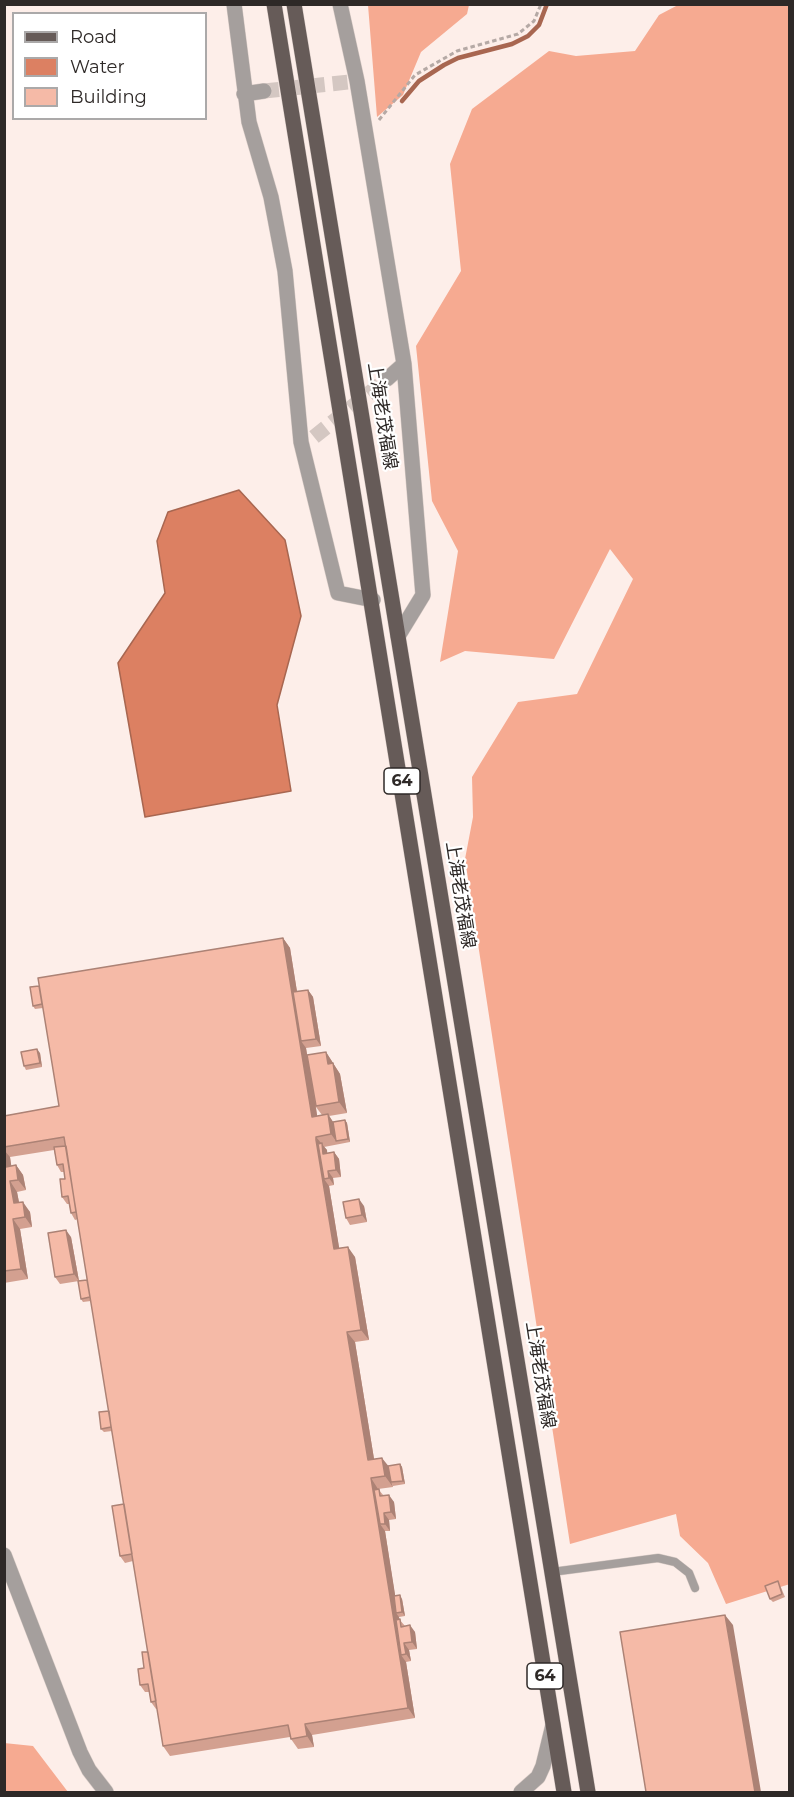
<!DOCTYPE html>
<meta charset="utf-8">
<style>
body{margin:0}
#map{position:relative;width:794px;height:1797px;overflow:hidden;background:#fdeee9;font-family:Montserrat,sans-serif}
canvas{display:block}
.frame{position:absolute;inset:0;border:6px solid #2e2927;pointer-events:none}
.legend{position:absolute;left:12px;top:12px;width:195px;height:108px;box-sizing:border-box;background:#fff;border:2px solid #aba9a9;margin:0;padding:8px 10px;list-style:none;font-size:18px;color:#2e2927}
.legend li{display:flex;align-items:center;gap:12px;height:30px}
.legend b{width:30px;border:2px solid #aba9a9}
</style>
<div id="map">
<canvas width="794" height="1797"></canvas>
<div class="frame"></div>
<ul class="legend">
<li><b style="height:8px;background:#665b58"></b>Road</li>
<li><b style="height:16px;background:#dc8062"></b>Water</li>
<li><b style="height:16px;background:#f5baa7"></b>Building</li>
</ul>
</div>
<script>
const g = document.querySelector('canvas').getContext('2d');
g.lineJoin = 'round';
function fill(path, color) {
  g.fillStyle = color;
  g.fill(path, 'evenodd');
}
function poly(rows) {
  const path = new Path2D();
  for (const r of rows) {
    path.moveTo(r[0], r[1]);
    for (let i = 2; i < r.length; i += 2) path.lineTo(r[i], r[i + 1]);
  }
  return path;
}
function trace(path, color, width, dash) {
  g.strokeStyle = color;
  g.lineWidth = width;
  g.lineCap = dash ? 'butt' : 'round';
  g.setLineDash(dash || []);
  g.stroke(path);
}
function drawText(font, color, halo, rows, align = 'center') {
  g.font = font + ' Montserrat,"Noto Sans JP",sans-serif';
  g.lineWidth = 4.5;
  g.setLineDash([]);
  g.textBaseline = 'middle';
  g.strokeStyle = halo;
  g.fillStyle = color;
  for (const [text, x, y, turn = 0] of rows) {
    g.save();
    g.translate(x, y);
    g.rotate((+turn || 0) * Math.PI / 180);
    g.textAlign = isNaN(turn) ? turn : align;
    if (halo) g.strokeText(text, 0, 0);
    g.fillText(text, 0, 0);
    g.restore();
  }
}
fill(poly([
 [368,5,469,5,467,14,421,52,403,95,377,117],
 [678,5,789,5,790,1584,726,1604,708,1563,680,1536,676,1514,570,1544,465,859,473,817,472,777,518,702,577,694,633,579,610,549,554,659,465,651,440,662,458,551,432,501,416,346,461,271,450,164,472,109,549,51,576,56,635,51,659,15],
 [4,1743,33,1746,68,1792,5,1792]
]), '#f6aa91');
const water = poly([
 [239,490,285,540,301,616,277,705,291,791,145,817,118,663,165,593,157,541,168,512,239,490]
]);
fill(water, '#dc8062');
trace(water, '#a86650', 1.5);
trace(poly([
 [402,101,419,81,444,65,458,58,512,44,528,36,539,25,547,4]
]), '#a86650', 4.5);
trace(poly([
 [264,91,349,82],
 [314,437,387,379]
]), '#d4c7c2', 15, [15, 8]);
const service = poly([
 [552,1572,658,1558,675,1562,689,1573,695,1588]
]);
const minor = poly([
 [234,4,249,122,271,197,285,271,301,442,338,593,373,600],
 [340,4,357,81,404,364,423,595,398,636],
 [244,94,264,91],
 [387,379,404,364]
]);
const tertiary = poly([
 [4,1555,80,1752,89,1770,106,1792],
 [521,1792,538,1777,543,1766,553,1725]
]);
const primary = poly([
 [274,4,564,1792],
 [294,4,588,1792]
]);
trace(service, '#d8cbc6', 9);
trace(minor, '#d8cbc6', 16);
trace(tertiary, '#d8cbc6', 16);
trace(primary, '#d8cbc6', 16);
trace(poly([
 [379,120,415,75,457,51,518,34,534,21,541,4]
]), '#b5a9a5', 3, [4.5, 3]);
trace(service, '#a59f9d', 8);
trace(minor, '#a59f9d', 15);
trace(tertiary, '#a59f9d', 15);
trace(primary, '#665b58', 15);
fill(poly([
 [283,938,290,948,297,992,308,990,313,997,321,1046,306,1048,307,1055,326,1052,340,1074,347,1113,329,1116,333,1122,345,1120,347,1123,350,1142,324,1147,327,1150,327,1153,334,1152,339,1159,341,1177,333,1178,334,1185,329,1186,339,1248,355,1257,369,1340,355,1342,374,1459,389,1467,400,1464,402,1467,405,1484,393,1486,392,1484,393,1487,378,1489,384,1496,394,1502,396,1519,389,1520,390,1531,385,1531,395,1596,402,1599,405,1616,399,1617,399,1619,405,1626,415,1632,417,1649,409,1650,411,1661,406,1662,415,1718,312,1735,314,1747,298,1749,291,1739,290,1737,170,1756,163,1746,157,1709,156,1709,151,1702,149,1692,145,1692,140,1685,148,1652,133,1561,125,1563,120,1556,124,1504,112,1431,104,1432,101,1429,109,1411,91,1301,83,1302,81,1299,87,1280,78,1219,75,1220,71,1213,69,1204,67,1204,62,1197,65,1179,64,1172,61,1172,57,1165,54,1150,10,1157,11,1166,16,1165,23,1175,26,1190,17,1192,19,1202,30,1212,32,1227,20,1229,28,1279,4,1283,4,1116,59,1106,43,1008,35,1009,33,1006],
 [316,1107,322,1115,317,1116],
 [40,1053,42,1067,26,1070,24,1066],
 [364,1206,367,1222,350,1225,346,1218],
 [71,1237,79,1281,60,1284,55,1277],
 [780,1585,785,1597,773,1602,770,1599]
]), '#d3a090');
fill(poly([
 [283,938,290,948,305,1041,301,1041,306,1048,319,1127,312,1117],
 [308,990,313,997,321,1046,316,1039],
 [37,1049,40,1053,42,1067,40,1063],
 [326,1052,340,1074,347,1113,339,1102,328,1064],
 [328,1114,335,1125,336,1141,331,1134],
 [345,1120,347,1123,350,1142,348,1139],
 [316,1137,327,1150,328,1161,324,1179,329,1186,341,1259,334,1249],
 [4,1150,10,1157,13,1177,6,1167],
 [334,1152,339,1159,341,1177,336,1170],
 [16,1165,23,1175,26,1190,18,1180],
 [328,1171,333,1178,334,1185,329,1178],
 [10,1181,17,1192,21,1213,14,1203],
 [359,1199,364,1206,367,1222,362,1215],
 [23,1202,30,1212,32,1227,25,1217],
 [13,1219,20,1229,28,1279,21,1269],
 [66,1230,71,1237,79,1281,74,1274],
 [348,1247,355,1257,369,1340,361,1330],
 [347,1332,355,1342,376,1471,368,1460],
 [382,1458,390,1468,391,1482,393,1487,385,1476],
 [400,1464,402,1467,405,1484,403,1481],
 [371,1478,378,1489,380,1524,385,1531,398,1613,396,1613,399,1617,405,1654,401,1655,406,1662,415,1718,408,1708],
 [389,1495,394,1502,396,1519,391,1512],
 [384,1513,389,1520,390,1531,385,1524],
 [400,1595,402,1599,405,1616,402,1612],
 [725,1615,733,1625,761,1792,755,1792],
 [410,1625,415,1632,417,1649,412,1642],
 [404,1643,409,1650,411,1661,406,1654],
 [305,1724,312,1735,314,1747,307,1736]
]), '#ac8275');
const building = poly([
 [283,938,312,1117,328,1114,331,1134,316,1137,316,1140,334,1249,348,1247,361,1330,347,1332,368,1460,382,1458,385,1476,371,1478,408,1708,305,1724,307,1736,291,1739,288,1725,163,1746,64,1137,4,1147,4,1116,59,1106,38,978,283,938],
 [39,986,42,1004,33,1006,30,987,39,986],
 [308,990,316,1039,301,1041,293,992,308,990],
 [37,1049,40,1063,24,1066,21,1052,37,1049],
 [326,1052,328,1064,333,1063,339,1102,316,1106,307,1055,326,1052],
 [345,1120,348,1139,336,1141,333,1122,345,1120],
 [322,1143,323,1154,334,1152,336,1170,328,1171,329,1178,324,1179,318,1144,322,1143],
 [66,1146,76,1212,71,1213,68,1196,62,1197,60,1179,65,1179,63,1164,57,1165,54,1147,66,1146],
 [4,1158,6,1167,16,1165,18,1180,10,1181,14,1203,23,1202,25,1217,13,1219,21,1269,4,1271,4,1158],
 [359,1199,362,1215,346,1218,343,1202,359,1199],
 [66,1230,74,1274,55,1277,48,1233,66,1230],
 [87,1280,90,1297,81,1299,78,1281,87,1280],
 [109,1411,111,1427,101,1429,99,1412,109,1411],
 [400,1464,403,1481,391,1482,388,1466,400,1464],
 [379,1489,380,1496,389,1495,391,1512,384,1513,385,1524,380,1524,374,1490,379,1489],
 [124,1504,132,1554,120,1556,112,1506,124,1504],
 [778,1581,782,1594,770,1599,765,1586,778,1581],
 [400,1595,402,1612,396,1613,394,1596,400,1595],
 [725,1615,755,1792,646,1792,620,1632,725,1615],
 [400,1619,401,1627,410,1625,412,1642,404,1643,406,1654,401,1655,396,1620,400,1619],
 [142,1652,148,1652,156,1701,151,1702,148,1684,140,1685,138,1669,144,1668,142,1652]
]);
fill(building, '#f5baa7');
trace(building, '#ac8275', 1.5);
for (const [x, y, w] of [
 [402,781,36],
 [545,1676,36]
]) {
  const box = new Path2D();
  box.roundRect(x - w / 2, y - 13, w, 26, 4.5);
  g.fillStyle = '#fff';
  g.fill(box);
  trace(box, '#2e2927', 1.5);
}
drawText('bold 16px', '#2e2927', null, [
 ["64",402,781],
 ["64",545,1676]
]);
drawText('18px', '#2e2927', '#fff', [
 ["上海老茂福線",382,416,81],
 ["上海老茂福線",460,895,81],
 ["上海老茂福線",540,1375,81]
]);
</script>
